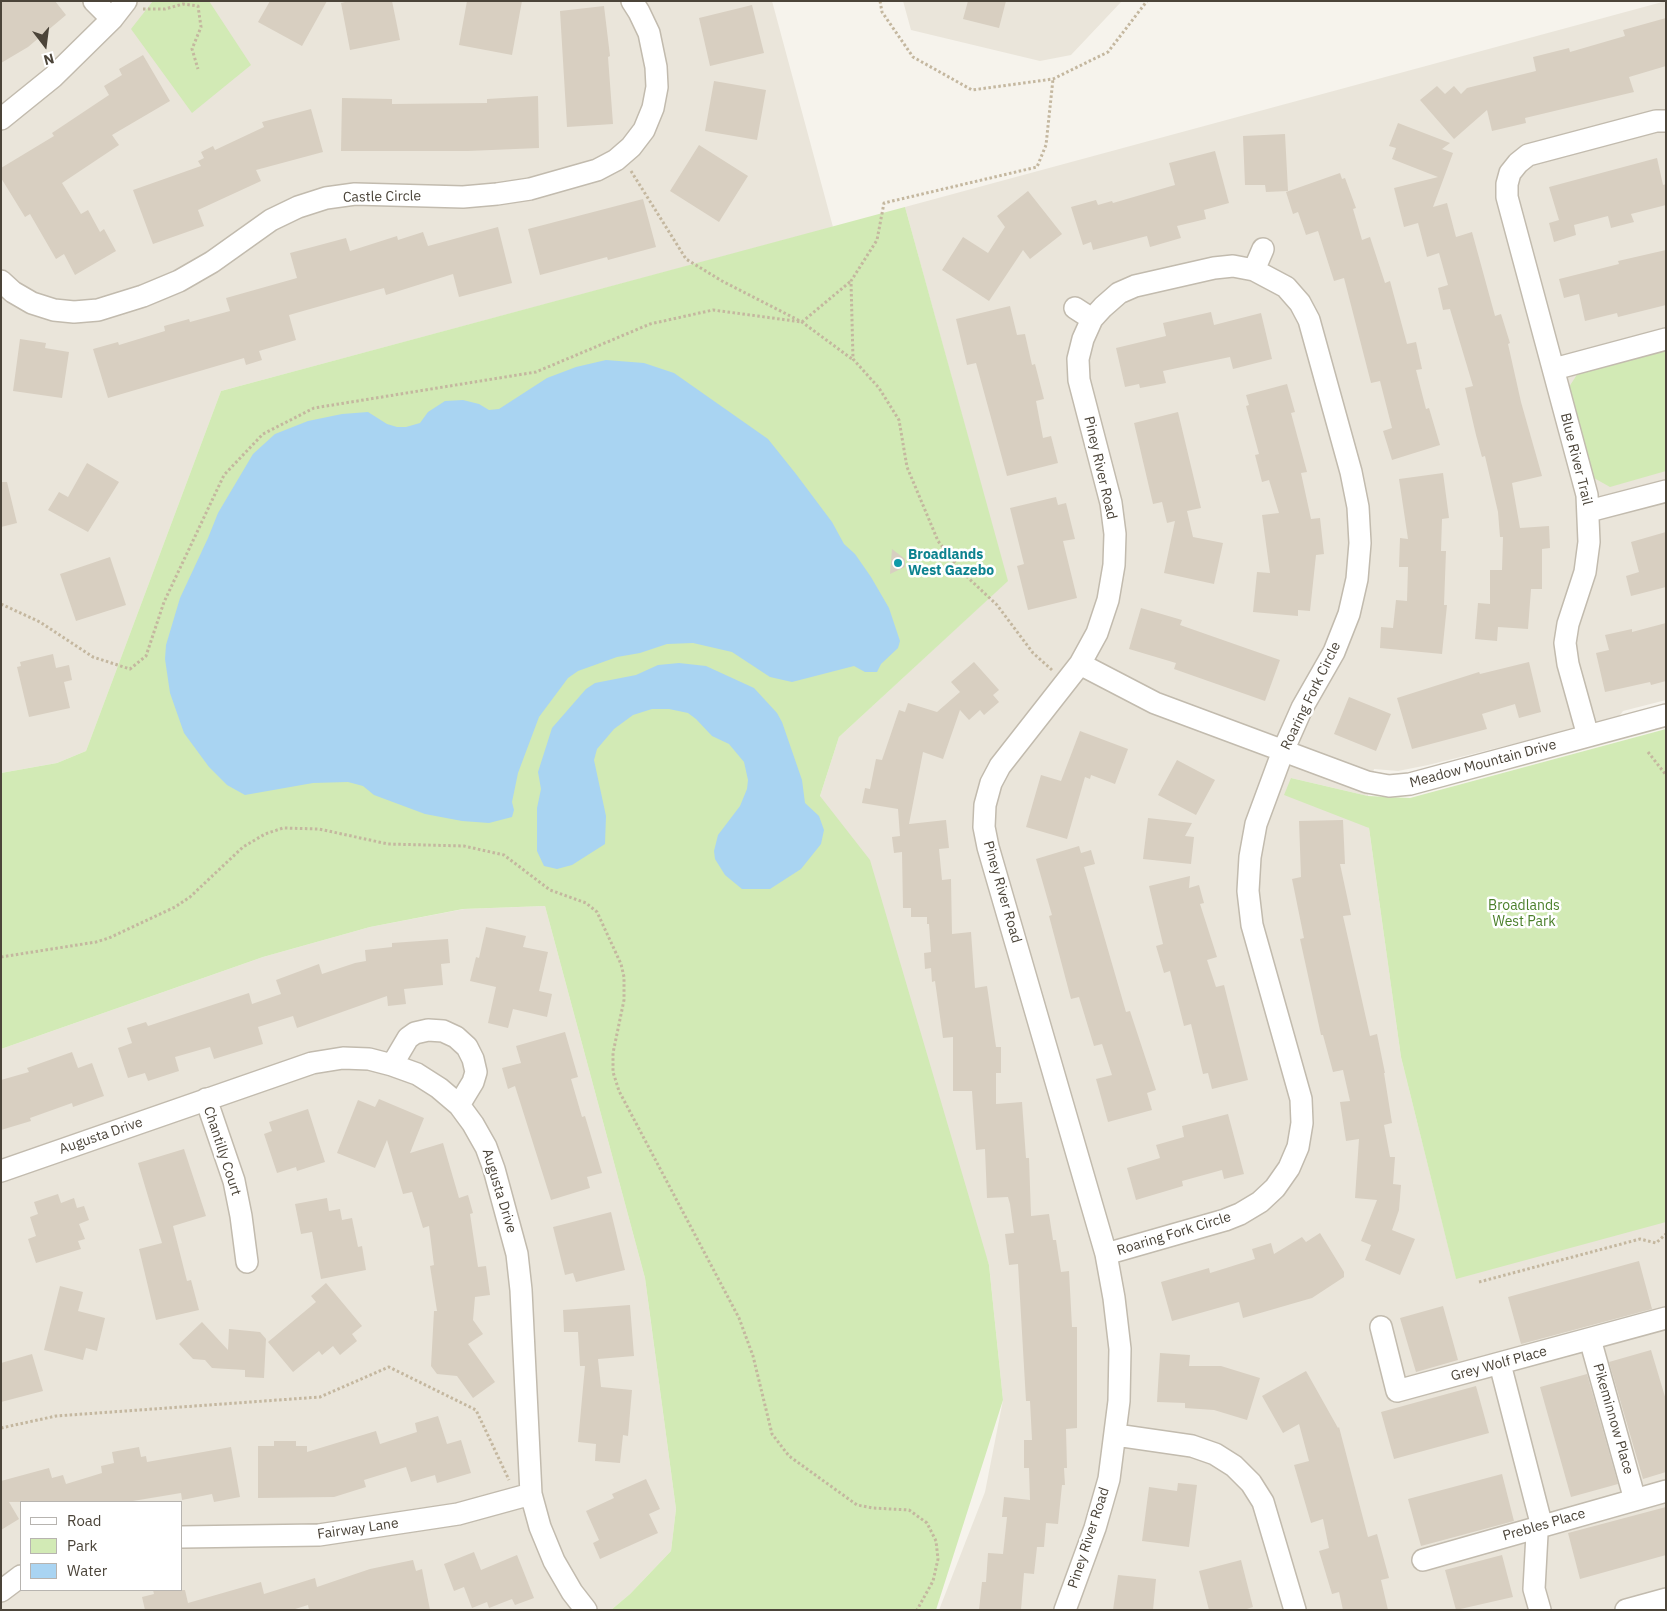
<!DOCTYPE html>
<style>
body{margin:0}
#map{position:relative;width:1667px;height:1611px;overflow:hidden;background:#f6f3ec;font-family:"IBM Plex Sans",sans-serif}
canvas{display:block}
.frame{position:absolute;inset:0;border:2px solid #4b4439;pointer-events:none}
.legend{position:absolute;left:20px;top:1501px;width:162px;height:90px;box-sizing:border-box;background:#fff;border:1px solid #b7b4b0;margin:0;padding:6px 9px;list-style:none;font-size:15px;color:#4b4439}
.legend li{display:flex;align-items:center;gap:10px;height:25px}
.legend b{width:25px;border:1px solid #b7b4b0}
.north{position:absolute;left:20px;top:20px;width:50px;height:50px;-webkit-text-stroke:4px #fff;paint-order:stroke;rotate:165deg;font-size:14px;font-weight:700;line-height:20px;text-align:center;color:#4b4439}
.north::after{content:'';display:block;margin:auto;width:18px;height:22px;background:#4b4439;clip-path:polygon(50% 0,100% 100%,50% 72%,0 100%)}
</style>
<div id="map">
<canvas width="1667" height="1611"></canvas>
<div class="frame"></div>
<ul class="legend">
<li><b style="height:6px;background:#fff"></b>Road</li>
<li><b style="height:14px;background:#d2eab5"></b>Park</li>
<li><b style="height:14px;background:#a9d4f2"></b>Water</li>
</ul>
<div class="north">N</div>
</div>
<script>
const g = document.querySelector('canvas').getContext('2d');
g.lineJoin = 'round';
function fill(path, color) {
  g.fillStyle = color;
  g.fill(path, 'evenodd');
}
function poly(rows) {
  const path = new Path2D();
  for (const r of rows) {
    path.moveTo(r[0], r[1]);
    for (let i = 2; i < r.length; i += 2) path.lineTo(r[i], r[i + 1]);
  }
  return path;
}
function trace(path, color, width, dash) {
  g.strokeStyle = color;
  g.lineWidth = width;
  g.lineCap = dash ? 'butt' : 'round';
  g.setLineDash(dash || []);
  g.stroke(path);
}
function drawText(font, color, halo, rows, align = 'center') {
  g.font = font + ' "IBM Plex Sans",sans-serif';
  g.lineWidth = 5;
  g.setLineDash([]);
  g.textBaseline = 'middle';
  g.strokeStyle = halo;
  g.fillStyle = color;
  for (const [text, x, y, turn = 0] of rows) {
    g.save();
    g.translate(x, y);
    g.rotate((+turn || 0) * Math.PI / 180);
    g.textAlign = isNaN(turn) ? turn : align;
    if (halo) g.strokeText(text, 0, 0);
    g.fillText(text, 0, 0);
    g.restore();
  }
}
fill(poly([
 [1,1,772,1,833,227,221,391,86,751,57,763,1,773],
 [903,1,1122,1,1071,55,1040,61,911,30],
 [1666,1,1666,700,1623,711,1618,718,1428,765,1398,771,1374,769,1368,796,1291,778,1369,828,1401,1057,1456,1278,1666,1221,1666,1610,939,1610,985,1492,1003,1400,989,1265,820,796,839,737,1007,581,905,207],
 [545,906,645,1278,676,1509,671,1551,630,1594,611,1610,1,1610,1,1049,263,957,370,927,464,909],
 [21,1502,181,1502,181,1590,21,1590]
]), '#eae5da');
fill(poly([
 [153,1,209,1,251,65,192,113,131,29],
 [905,207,1008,581,839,737,820,796,870,860,989,1265,1003,1400,936,1610,611,1610,630,1594,671,1551,676,1509,645,1278,545,906,463,909,370,927,263,957,1,1049,1,773,57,763,86,751,221,391],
 [1666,350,1666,471,1610,487,1594,478,1569,387,1578,373],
 [1666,729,1666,1222,1456,1279,1401,1057,1369,828,1284,795,1291,778,1368,796,1410,798]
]), '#d2eab5');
fill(poly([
 [606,360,644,363,674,373,768,439,796,474,832,522,844,544,855,554,871,577,889,608,900,641,898,648,881,664,877,672,865,672,854,666,792,682,770,677,732,652,693,643,667,644,640,653,617,657,578,671,568,678,539,717,518,773,512,802,514,810,512,817,489,823,462,821,425,814,374,795,363,786,348,782,313,783,245,795,227,785,209,767,184,733,170,693,165,659,166,645,180,598,208,538,218,513,253,454,275,434,308,421,342,414,368,412,387,424,397,427,406,427,420,423,428,412,445,401,463,400,479,404,489,410,499,409,547,378,576,367],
 [679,663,706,666,754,688,777,713,782,722,802,780,805,803,819,816,824,830,821,844,801,869,770,889,742,889,725,875,715,859,714,851,718,835,740,806,747,789,748,780,744,762,729,744,712,736,696,719,688,713,669,709,652,709,633,715,614,729,597,749,594,760,606,816,605,844,572,865,557,869,544,866,537,851,537,808,541,789,538,772,552,728,586,689,595,683,636,675,658,665]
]), '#a9d4f2');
fill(poly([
 [1,1,55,1,66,15,28,47,1,63],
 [270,1,327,1,302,46,258,22],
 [349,1,392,1,400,40,350,50,341,3],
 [467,1,522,1,512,55,459,45],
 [968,1,1006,1,999,28,963,19],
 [752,5,764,53,710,66,699,18],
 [604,6,610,56,608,57,613,124,567,127,560,11],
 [1666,18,1666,66,1629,77,1634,92,1525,118,1526,123,1492,131,1487,110,1454,139,1420,100,1437,86,1445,94,1454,86,1461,94,1467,88,1536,71,1533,57,1569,48,1570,52,1625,36,1623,30],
 [143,55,170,101,112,135,119,145,62,183,81,214,88,210,100,232,104,229,116,251,75,275,64,254,56,259,30,214,25,217,1,178,1,168,54,136,52,133,109,95,104,86,122,75,119,69],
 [714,81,766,90,757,140,705,131],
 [538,96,539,148,468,151,341,151,342,98,392,99,392,104,487,103,487,99],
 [311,109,323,152,256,170,261,181,198,210,204,226,153,244,133,190,201,166,198,161,204,158,201,152,213,146,215,150,264,127,262,122],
 [1398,123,1450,143,1442,149,1453,153,1433,207,1447,203,1456,237,1472,232,1495,316,1501,314,1510,343,1508,344,1521,402,1542,476,1512,483,1520,528,1549,526,1550,548,1542,549,1542,589,1531,589,1528,629,1498,627,1497,641,1475,639,1478,603,1490,604,1490,570,1502,570,1503,537,1500,537,1498,512,1485,456,1482,457,1476,435,1465,388,1473,386,1450,309,1443,310,1438,288,1448,285,1439,253,1427,257,1418,223,1404,227,1394,188,1438,177,1392,159,1396,148,1389,146],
 [1285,134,1288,191,1266,192,1265,185,1245,185,1243,136],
 [699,145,748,176,719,222,670,191],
 [1215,151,1229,203,1204,210,1206,219,1177,226,1181,238,1150,247,1147,236,1093,250,1091,242,1083,245,1071,207,1096,200,1098,205,1112,201,1113,203,1175,185,1169,163],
 [1657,158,1663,185,1666,184,1666,205,1631,214,1634,222,1611,228,1608,216,1574,225,1576,235,1554,242,1549,223,1559,220,1549,187],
 [1340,173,1342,179,1345,178,1356,208,1353,209,1362,240,1370,237,1385,283,1390,281,1407,344,1416,342,1422,369,1416,370,1426,409,1429,408,1440,445,1392,460,1383,431,1392,428,1380,381,1371,383,1344,278,1334,281,1318,231,1306,235,1298,212,1293,214,1286,192],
 [1028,191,1062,234,1030,259,1023,250,989,301,942,270,963,237,988,253,1005,227,997,216],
 [643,199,656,247,608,260,607,257,540,275,528,229],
 [498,227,512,283,459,297,453,274,386,295,384,288,289,315,296,340,259,351,262,360,246,365,244,358,108,398,93,349,118,342,119,345,165,331,164,326,189,319,190,322,230,311,226,298,297,278,290,253,346,238,350,251,397,236,398,240,423,232,428,246],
 [1666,250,1666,305,1618,317,1617,313,1585,321,1579,294,1564,298,1559,279,1619,264,1618,261],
 [1010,306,1017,335,1025,334,1032,365,1035,364,1044,399,1036,401,1043,438,1051,436,1058,463,1007,476,976,363,967,365,956,319],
 [1211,312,1214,325,1261,313,1272,359,1233,369,1230,357,1163,371,1166,383,1140,388,1139,384,1125,387,1116,348,1166,336,1163,323],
 [20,339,46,343,45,348,69,352,62,398,13,391],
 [1287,384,1295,412,1291,413,1307,472,1301,473,1311,519,1320,518,1324,554,1316,555,1310,611,1298,610,1298,616,1253,612,1257,572,1270,573,1262,515,1279,513,1269,480,1262,482,1255,455,1259,454,1246,406,1249,405,1246,395],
 [1178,412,1201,508,1187,511,1193,537,1223,543,1214,584,1164,573,1175,521,1167,523,1162,502,1153,504,1134,423],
 [87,463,119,482,88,532,48,510,59,492,68,497],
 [1443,473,1449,518,1442,519,1441,551,1446,551,1444,605,1447,605,1442,654,1380,648,1381,627,1393,628,1396,600,1407,601,1408,567,1399,567,1400,538,1408,539,1399,479],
 [1,482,7,482,17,523,1,527],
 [1056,497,1058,505,1066,503,1075,539,1063,541,1077,598,1028,610,1017,566,1024,564,1010,508],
 [1666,532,1666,587,1631,596,1626,576,1639,572,1631,542],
 [892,549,905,559,905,567,890,574],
 [110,557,126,605,76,621,60,574],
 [1141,608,1182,620,1180,625,1280,660,1265,701,1174,669,1176,663,1129,649],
 [1666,623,1666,681,1651,685,1650,682,1605,692,1596,653,1609,650,1605,635,1632,629,1632,632],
 [53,654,56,668,69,665,72,680,64,682,70,708,29,717,17,667,21,666,20,662],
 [974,662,999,690,993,695,999,702,984,715,980,710,969,720,960,710,943,759,923,752,909,824,946,820,949,848,939,849,942,880,951,879,952,934,971,932,975,988,987,986,996,1047,1001,1047,1001,1073,996,1073,996,1104,1022,1102,1026,1158,1029,1158,1031,1216,1049,1214,1053,1240,1056,1240,1061,1272,1069,1271,1072,1327,1077,1327,1077,1428,1066,1429,1067,1468,1064,1468,1065,1485,1062,1485,1058,1524,1046,1523,1044,1547,1037,1547,1034,1574,1024,1573,1021,1610,979,1610,982,1582,986,1582,988,1553,1003,1554,1007,1517,1002,1517,1004,1497,1030,1500,1029,1468,1024,1468,1024,1440,1032,1440,1030,1401,1026,1401,1018,1264,1009,1265,1005,1234,1014,1233,1010,1204,1008,1197,987,1198,985,1149,976,1150,972,1091,953,1091,953,1037,943,1038,935,981,932,982,931,968,925,969,924,953,931,952,929,924,927,924,927,917,911,917,911,908,903,908,902,852,894,853,892,837,900,836,898,809,862,803,865,788,870,789,876,759,882,760,899,710,905,712,908,703,937,712,960,692,951,682],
 [1529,662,1541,712,1519,718,1515,704,1482,714,1487,729,1412,749,1397,698,1479,672,1480,674],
 [1349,697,1391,714,1376,751,1334,734],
 [1080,731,1128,749,1115,784,1091,775,1090,779,1085,777,1067,839,1026,827,1041,775,1061,781],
 [1177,760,1215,780,1196,815,1158,795],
 [1148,818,1192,823,1185,836,1194,837,1191,864,1143,859],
 [1343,820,1345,864,1340,864,1351,915,1343,916,1370,1036,1377,1034,1385,1073,1384,1073,1392,1123,1384,1125,1390,1157,1395,1157,1393,1184,1401,1185,1399,1210,1392,1230,1415,1239,1400,1275,1365,1260,1371,1245,1361,1241,1377,1200,1355,1198,1359,1139,1346,1141,1340,1102,1350,1101,1343,1070,1333,1072,1323,1035,1321,1035,1300,939,1304,938,1292,879,1301,877,1299,821],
 [1079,846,1081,853,1091,850,1095,864,1084,867,1126,1012,1130,1011,1156,1090,1147,1093,1152,1110,1108,1122,1096,1079,1112,1075,1102,1044,1094,1046,1079,997,1071,999,1049,916,1052,915,1036,859],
 [1190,876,1189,888,1199,885,1204,903,1200,904,1217,957,1207,960,1216,987,1224,985,1248,1080,1212,1089,1208,1073,1203,1074,1191,1024,1184,1026,1170,971,1164,973,1156,946,1163,944,1149,886],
 [486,927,526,936,523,947,548,952,539,991,552,994,547,1017,513,1009,508,1028,488,1023,496,987,470,981,476,957,479,958],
 [448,939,450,963,441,964,443,985,404,989,406,1004,388,1006,387,996,297,1028,293,1016,258,1027,263,1044,214,1059,210,1047,175,1057,179,1071,148,1081,145,1073,128,1078,118,1048,132,1043,127,1028,146,1022,148,1026,249,993,252,1004,281,994,276,980,319,964,322,974,355,963,366,961,365,950,392,947,392,943],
 [565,1032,578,1077,571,1079,582,1117,585,1116,602,1173,587,1177,590,1188,551,1200,515,1086,508,1089,502,1068,521,1063,516,1046],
 [72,1052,78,1068,92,1063,104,1096,73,1107,72,1103,30,1118,31,1121,1,1130,1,1080,29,1072,27,1068],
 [379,1099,424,1118,410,1153,443,1143,459,1198,468,1195,473,1213,470,1214,478,1267,486,1266,490,1295,475,1297,473,1320,483,1334,468,1344,495,1382,473,1398,457,1376,437,1374,431,1366,434,1311,437,1311,430,1266,434,1265,429,1226,423,1228,412,1192,403,1194,387,1140,375,1168,337,1153,358,1100,375,1107],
 [308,1109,325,1162,297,1171,296,1167,277,1173,264,1134,272,1131,269,1122],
 [1228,1114,1244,1174,1224,1179,1222,1170,1182,1181,1183,1186,1136,1200,1127,1168,1160,1158,1156,1145,1184,1137,1182,1126],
 [184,1149,206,1216,173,1226,187,1281,191,1280,199,1310,156,1320,139,1249,162,1243,138,1163],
 [58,1194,61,1203,74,1198,77,1208,84,1206,89,1220,79,1224,85,1239,78,1241,81,1249,36,1263,28,1239,36,1236,30,1217,38,1214,34,1202],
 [327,1198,329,1211,340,1209,342,1220,352,1218,358,1247,362,1246,366,1270,321,1279,312,1232,301,1234,295,1204],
 [611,1212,625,1270,576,1282,573,1273,565,1275,553,1227],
 [1320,1233,1344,1272,1344,1277,1312,1298,1243,1318,1239,1302,1172,1321,1161,1282,1209,1268,1210,1273,1255,1259,1252,1249,1271,1243,1274,1254,1302,1237,1306,1242],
 [1639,1261,1652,1309,1521,1344,1508,1297],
 [326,1283,362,1326,352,1334,357,1341,340,1355,333,1346,322,1355,319,1351,293,1372,268,1342,316,1302,311,1296],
 [60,1286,83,1292,78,1311,105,1318,97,1351,86,1348,83,1360,44,1350],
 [630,1305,634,1356,598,1359,601,1387,632,1390,628,1436,623,1435,620,1463,595,1461,596,1444,578,1442,585,1366,580,1366,578,1332,564,1332,563,1310],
 [1443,1306,1458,1360,1416,1372,1400,1318],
 [202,1322,228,1350,229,1329,260,1332,266,1339,264,1378,245,1377,245,1370,212,1368,205,1360,193,1359,179,1344],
 [1651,1350,1666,1400,1666,1472,1643,1479,1609,1362],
 [1160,1353,1190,1355,1189,1366,1221,1366,1260,1378,1247,1420,1214,1410,1185,1408,1185,1403,1157,1402],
 [32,1354,43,1391,1,1402,1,1363],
 [1306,1371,1338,1428,1339,1427,1368,1537,1377,1534,1389,1578,1381,1580,1388,1610,1343,1610,1339,1592,1332,1594,1319,1551,1329,1548,1323,1519,1311,1523,1294,1465,1309,1461,1299,1424,1283,1433,1262,1396],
 [1587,1374,1618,1484,1571,1497,1540,1387],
 [1476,1386,1489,1433,1394,1459,1381,1412],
 [438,1416,447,1444,461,1440,471,1473,437,1483,435,1475,411,1482,406,1467,364,1480,366,1487,334,1497,258,1498,258,1446,274,1446,274,1441,296,1441,296,1446,307,1446,307,1452,376,1431,380,1444,417,1432,415,1423],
 [139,1447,141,1457,146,1456,147,1462,231,1447,240,1497,214,1502,212,1494,182,1500,181,1493,127,1502,9,1502,19,1519,1,1530,1,1481,49,1468,52,1478,63,1475,66,1484,102,1473,101,1466,114,1463,112,1452],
 [1502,1474,1514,1521,1421,1546,1408,1499],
 [646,1479,660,1509,649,1514,658,1533,600,1559,593,1543,599,1540,586,1511,614,1498,612,1494],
 [1178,1483,1197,1485,1189,1547,1142,1541,1149,1487,1177,1491],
 [1666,1507,1666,1555,1580,1579,1568,1533],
 [474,1552,481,1570,517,1555,534,1598,515,1605,512,1599,489,1608,487,1602,472,1608,464,1587,454,1591,444,1564],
 [1502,1555,1513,1597,1456,1610,1445,1570],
 [413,1560,416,1571,422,1569,430,1610,309,1610,308,1605,292,1610,145,1610,142,1597,154,1594,153,1590,185,1590,188,1603,261,1582,264,1594,315,1578,317,1587,370,1569],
 [1241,1560,1253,1607,1244,1610,1209,1610,1199,1571],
 [1118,1575,1156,1579,1153,1610,1113,1610]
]), '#d8cfc1');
const minor = poly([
 [94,1,112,19],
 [1,119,53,77,112,19,126,1],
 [1254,270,1263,249],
 [1,281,13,292,32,303,54,310,74,312,98,310,143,296,179,281,212,262,271,220,298,207,326,198,355,194,463,197,497,194,530,189,597,170,616,160,631,147,644,130,653,108,657,87,656,67,649,33,639,12,632,1],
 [1075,308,1092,319],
 [1554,369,1666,339],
 [1589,511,1666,491],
 [1080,664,1155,703,1367,782,1389,786,1410,784,1666,715],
 [1588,736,1568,664,1565,643,1568,624,1585,572,1589,542,1587,495,1507,197,1507,184,1510,173,1518,163,1528,155,1656,121,1666,121],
 [392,1065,408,1038,415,1033,428,1030,443,1031,456,1037,467,1047,473,1059,476,1072,473,1082,459,1105],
 [206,1099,234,1181,241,1216,247,1262],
 [1,1171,312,1063,343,1058,369,1059,392,1065,417,1074,439,1088,459,1105,473,1124,486,1147,494,1169,517,1254,521,1290,531,1494,540,1527,554,1561,572,1592,586,1610],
 [1381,1327,1397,1391,1666,1318],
 [1590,1339,1635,1500],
 [1500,1364,1540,1519,1537,1534,1534,1589,1540,1610],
 [1116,1435,1192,1446,1215,1454,1234,1466,1251,1483,1263,1502,1295,1610],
 [181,1537,319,1535,458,1514,531,1494],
 [1423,1560,1666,1491],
 [1,1591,21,1576],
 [1065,1610,1095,1528,1109,1479,1119,1401,1120,1349,1114,1298,1106,1254,988,847,984,827,985,805,991,783,1000,766,1080,664,1097,633,1108,600,1114,565,1115,534,1111,503,1079,380,1078,359,1083,339,1092,319,1103,307,1119,293,1135,286,1214,268,1233,266,1254,270,1286,287,1300,303,1309,320,1351,472,1358,507,1360,543,1357,579,1349,614,1334,652,1302,708,1283,751,1256,824,1250,857,1248,891,1252,925,1301,1099,1302,1123,1298,1147,1289,1168,1275,1188,1260,1202,1240,1214,1225,1220,1106,1254],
 [1626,1610,1666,1599]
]);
trace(minor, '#c2bbae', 24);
trace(poly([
 [880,1,882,12,913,57,972,90,1053,79,1108,52,1147,1],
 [143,9,165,9,183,4,198,6,201,27,192,49,198,69],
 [631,171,686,259,722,281,802,322,852,359],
 [1,604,40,622,93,657,130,669,146,656,164,602,224,475,263,434,314,408,536,372,650,324,713,310,802,322,851,281],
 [1052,670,1033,653,997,605,962,572,938,541,907,467,899,420,879,388,853,359,851,281,877,240,884,203,1037,167,1046,145,1053,79],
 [1648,752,1666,775],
 [1,957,96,942,109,938,175,907,190,897,243,847,265,834,283,828,319,829,388,844,464,846,504,855,550,890,586,903,597,912,621,964,624,977,624,1000,613,1053,613,1072,619,1091,739,1318,753,1356,772,1434,789,1456,857,1505,873,1508,909,1510,927,1523,936,1541,938,1559,933,1581,917,1610],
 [1479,1282,1640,1239,1656,1243,1666,1234],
 [1,1428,56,1416,320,1397,389,1367,476,1410,509,1480]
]), '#c4b79f', 3, [2.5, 2.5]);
trace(minor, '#fff', 21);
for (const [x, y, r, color] of [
 [898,563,5,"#0f9aa8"]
]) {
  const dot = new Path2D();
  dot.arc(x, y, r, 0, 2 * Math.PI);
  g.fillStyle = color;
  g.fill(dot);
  trace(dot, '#fff', 2);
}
drawText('14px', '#4b4439', '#fff', [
 ["Castle Circle",382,197,-1],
 ["Blue River Trail",1576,459,76],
 ["Piney River Road",1100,468,77],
 ["Roaring Fork Circle",1311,696,-64],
 ["Meadow Mountain Drive",1483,764,-15],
 ["Piney River Road",1002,892,74],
 ["Augusta Drive",101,1136,-19],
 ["Chantilly Court",222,1151,72],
 ["Augusta Drive",499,1191,73],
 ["Roaring Fork Circle",1174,1234,-17],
 ["Grey Wolf Place",1499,1364,-15],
 ["Pikeminnow Place",1613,1419,74],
 ["Prebles Place",1544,1525,-16],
 ["Fairway Lane",358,1529,-8],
 ["Piney River Road",1089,1538,-72]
]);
drawText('bold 14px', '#0d838f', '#fff', [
 ["Broadlands",908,555],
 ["West Gazebo",908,571]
], 'left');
drawText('14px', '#4a7f2a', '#fff', [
 ["Broadlands",1524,906],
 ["West Park",1524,922]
]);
</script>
